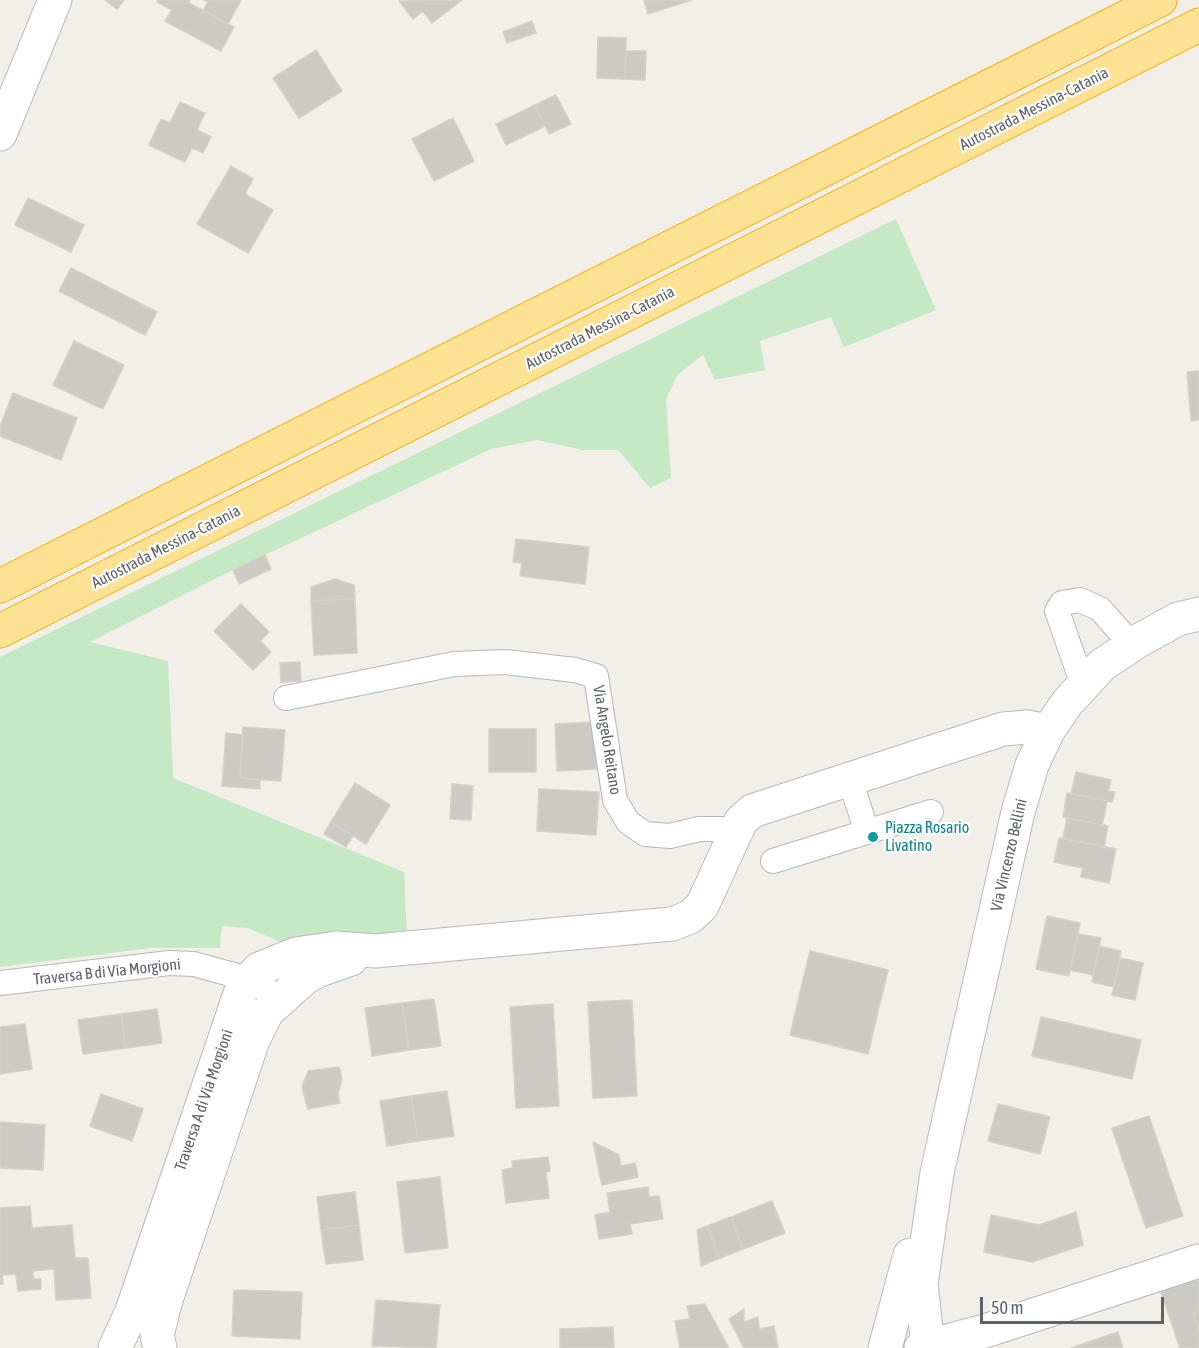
<!DOCTYPE html>
<style>
body{margin:0}
#map{position:relative;width:1199px;height:1348px;overflow:hidden;background:#f1efe8;font-family:"Asap Condensed",sans-serif}
canvas{display:block}
.scale{position:absolute;left:980px;top:1297px;width:184px;height:27px;box-sizing:border-box;border:3px solid #5f6368;border-top:0;padding-left:8px;font-size:18px;line-height:21px;white-space:nowrap;color:#5f6368;-webkit-text-stroke:4px #fff;paint-order:stroke}
</style>
<div id="map">
<canvas width="1199" height="1348"></canvas>
<div class="scale">50 m</div>
</div>
<script>
const g = document.querySelector('canvas').getContext('2d');
g.lineJoin = 'round';
function fill(path, color) {
  g.fillStyle = color;
  g.fill(path, 'evenodd');
}
function poly(rows) {
  const path = new Path2D();
  for (const r of rows) {
    path.moveTo(r[0], r[1]);
    for (let i = 2; i < r.length; i += 2) path.lineTo(r[i], r[i + 1]);
  }
  return path;
}
function trace(path, color, width, dash) {
  g.strokeStyle = color;
  g.lineWidth = width;
  g.lineCap = dash ? 'butt' : 'round';
  g.setLineDash(dash || []);
  g.stroke(path);
}
function drawText(font, color, halo, rows, align = 'center') {
  g.font = font + ' "Asap Condensed",sans-serif';
  g.lineWidth = 4.5;
  g.setLineDash([]);
  g.textBaseline = 'middle';
  g.strokeStyle = halo;
  g.fillStyle = color;
  for (const [text, x, y, turn = 0] of rows) {
    g.save();
    g.translate(x, y);
    g.rotate((+turn || 0) * Math.PI / 180);
    g.textAlign = isNaN(turn) ? turn : align;
    if (halo) g.strokeText(text, 0, 0);
    g.fillText(text, 0, 0);
    g.restore();
  }
}
fill(poly([
 [896,219,936,310,844,347,831,317,760,341,765,370,715,380,703,355,677,375,666,400,671,478,650,488,618,450,583,450,537,440,491,449,233,570,90,642,168,661,173,778,404,872,407,937,294,948,248,928,222,926,220,948,151,948,0,967,0,657]
]), '#c5e8c5');
const building = poly([
 [105,0,124,0,117,9,105,0],
 [158,0,190,0,189,3,234,27,221,51,165,21,172,10,157,2,158,0],
 [204,0,241,0,228,24,203,11,208,2,204,0],
 [462,0,432,23,423,11,413,19,399,1,462,0],
 [644,0,692,0,648,14,644,0],
 [532,21,536,33,507,43,503,32,532,21],
 [598,37,626,38,625,79,597,78,598,37],
 [316,50,342,91,299,118,273,78,316,50],
 [626,51,646,51,645,80,625,79,626,51],
 [556,95,571,124,549,134,535,105,556,95],
 [180,102,205,113,197,130,211,137,203,153,192,148,185,162,149,145,161,119,170,123,180,102],
 [535,105,545,126,506,145,496,124,535,105],
 [453,118,474,161,434,181,412,139,453,118],
 [231,166,253,179,245,194,273,210,248,253,197,224,231,166],
 [28,198,84,225,71,252,15,225,28,198],
 [71,268,157,312,145,335,59,291,71,268],
 [74,341,124,365,103,409,53,385,74,341],
 [1199,371,1199,420,1191,421,1187,372,1199,371],
 [13,393,77,418,61,460,0,436,0,427,13,393],
 [516,539,589,547,585,584,520,576,522,563,513,562,516,539],
 [265,555,271,569,239,584,233,570,265,555],
 [335,579,354,585,355,599,311,601,311,587,335,579],
 [355,599,357,653,314,655,311,601,355,599],
 [241,604,269,632,260,641,271,652,253,670,214,631,241,604],
 [300,662,301,681,281,682,280,663,300,662],
 [595,722,597,769,557,771,555,724,595,722],
 [243,727,285,730,281,781,240,778,243,727],
 [489,729,536,729,536,772,489,772,489,729],
 [226,733,243,735,240,778,260,780,260,789,222,786,226,733],
 [1076,772,1111,780,1108,791,1115,792,1112,802,1071,794,1076,772],
 [355,783,390,805,366,844,331,822,355,783],
 [452,784,473,786,471,820,450,819,452,784],
 [539,789,599,792,596,835,537,831,539,789],
 [1067,793,1107,801,1102,825,1063,817,1067,793],
 [1067,818,1108,826,1104,847,1063,838,1067,818],
 [331,822,353,836,346,847,324,834,331,822],
 [1059,838,1116,849,1109,883,1081,877,1083,868,1054,862,1059,838],
 [1047,916,1080,923,1069,976,1036,969,1047,916],
 [1078,934,1101,938,1093,975,1070,970,1078,934],
 [1099,946,1121,951,1114,987,1092,982,1099,946],
 [810,951,888,970,868,1054,790,1035,810,951],
 [1120,958,1143,963,1135,1000,1112,995,1120,958],
 [434,999,441,1046,409,1050,402,1003,434,999],
 [632,1000,637,1096,593,1098,588,1002,632,1000],
 [402,1003,409,1050,372,1056,365,1008,402,1003],
 [553,1004,559,1106,516,1108,510,1007,553,1004],
 [157,1009,162,1043,126,1048,121,1014,157,1009],
 [121,1014,126,1048,83,1054,78,1020,121,1014],
 [1041,1017,1141,1040,1132,1079,1032,1056,1041,1017],
 [25,1024,32,1069,0,1074,0,1027,25,1024],
 [339,1067,342,1079,338,1094,340,1103,308,1109,302,1087,308,1071,339,1067],
 [447,1091,454,1136,418,1141,411,1096,447,1091],
 [101,1094,143,1109,132,1141,90,1126,101,1094],
 [411,1096,418,1141,387,1146,380,1101,411,1096],
 [998,1104,1050,1117,1040,1154,988,1141,998,1104],
 [1149,1116,1183,1216,1146,1228,1112,1128,1149,1116],
 [0,1122,45,1125,43,1170,0,1168,0,1122],
 [593,1142,619,1155,621,1166,635,1163,638,1177,602,1185,593,1142],
 [548,1157,550,1171,546,1172,549,1198,506,1203,502,1170,513,1168,512,1161,548,1157],
 [440,1177,448,1248,405,1253,397,1182,440,1177],
 [648,1187,649,1197,659,1196,663,1219,630,1224,632,1234,599,1239,595,1215,610,1212,607,1193,648,1187],
 [355,1192,359,1225,321,1230,317,1197,355,1192],
 [772,1201,785,1233,743,1249,731,1217,772,1201],
 [30,1206,32,1228,72,1225,75,1258,88,1258,91,1298,56,1300,54,1269,33,1271,33,1279,41,1279,41,1289,18,1291,16,1274,2,1275,3,1284,0,1284,0,1208,30,1206],
 [1076,1212,1083,1245,1032,1262,984,1252,991,1215,1039,1225,1076,1212],
 [731,1217,743,1249,720,1258,707,1226,731,1217],
 [359,1225,363,1260,326,1264,321,1230,359,1225],
 [707,1226,720,1258,701,1266,697,1230,707,1226],
 [1199,1279,1199,1311,1193,1313,1199,1331,1199,1348,1180,1348,1161,1292,1199,1279],
 [234,1290,302,1292,300,1339,232,1336,234,1290],
 [376,1300,440,1305,436,1348,372,1346,376,1300],
 [705,1304,729,1348,680,1348,675,1321,690,1319,687,1306,705,1304],
 [744,1309,744,1322,758,1317,759,1329,774,1326,778,1348,744,1348,729,1319,744,1309],
 [1199,1311,1199,1331,1193,1313,1199,1311],
 [613,1327,614,1348,560,1348,560,1329,613,1327],
 [1118,1332,1123,1348,1071,1348,1118,1332]
]);
fill(building, '#cccac5');
trace(building, '#d6d1c6', 1.5);
const street = poly([
 [1083,685,1057,611,1062,603,1080,600,1100,609,1132,645],
 [286,698,454,664,505,662,575,670,596,676,615,800,628,822,645,834,670,836,699,829,737,829],
 [850,780,867,832],
 [773,861,931,812],
 [0,983,169,963,194,964,248,979,280,998]
]);
const secondary = poly([
 [0,134,55,0],
 [928,1346,921,1284,937,1173,1018,812,1032,765,1048,731,1067,703,1102,665,1138,641,1178,619,1199,614],
 [115,1348,132,1311,242,988,259,969,296,954,336,948,375,951,672,924,690,917,702,906,741,821,752,811,1003,729,1027,727,1048,731],
 [160,1348,157,1335,165,1303,253,1040,267,1012,305,978,317,971,351,959],
 [885,1348,910,1255],
 [921,1348,985,1331,1199,1261]
]);
const highway = poly([
 [0,586,1160,0],
 [0,631,1199,25]
]);
trace(street, '#b5b8bc', 26);
trace(secondary, '#b6babf', 35);
trace(highway, '#f9ab00', 35);
trace(street, '#fff', 24);
trace(secondary, '#fff', 33);
trace(highway, '#fde293', 33);
for (const [x, y, r, color] of [
 [873,837,6,"#0f9aa8"]
]) {
  const dot = new Path2D();
  dot.arc(x, y, r, 0, 2 * Math.PI);
  g.fillStyle = color;
  g.fill(dot);
  trace(dot, '#fff', 2);
}
drawText('16px', '#5f6368', '#fff', [
 ["Autostrada Messina-Catania",1034,109,-27],
 ["Autostrada Messina-Catania",600,328,-27],
 ["Autostrada Messina-Catania",166,547,-27],
 ["Via Angelo Reitano",607,740,81],
 ["Via Vincenzo Bellini",1009,855,-77],
 ["Traversa B di Via Morgioni",107,972,-6],
 ["Traversa A di Via Morgioni",204,1100,-71]
]);
drawText('16px', '#0d838f', '#fff', [
 ["Piazza Rosario",885,828],
 ["Livatino",885,846]
], 'left');
</script>
